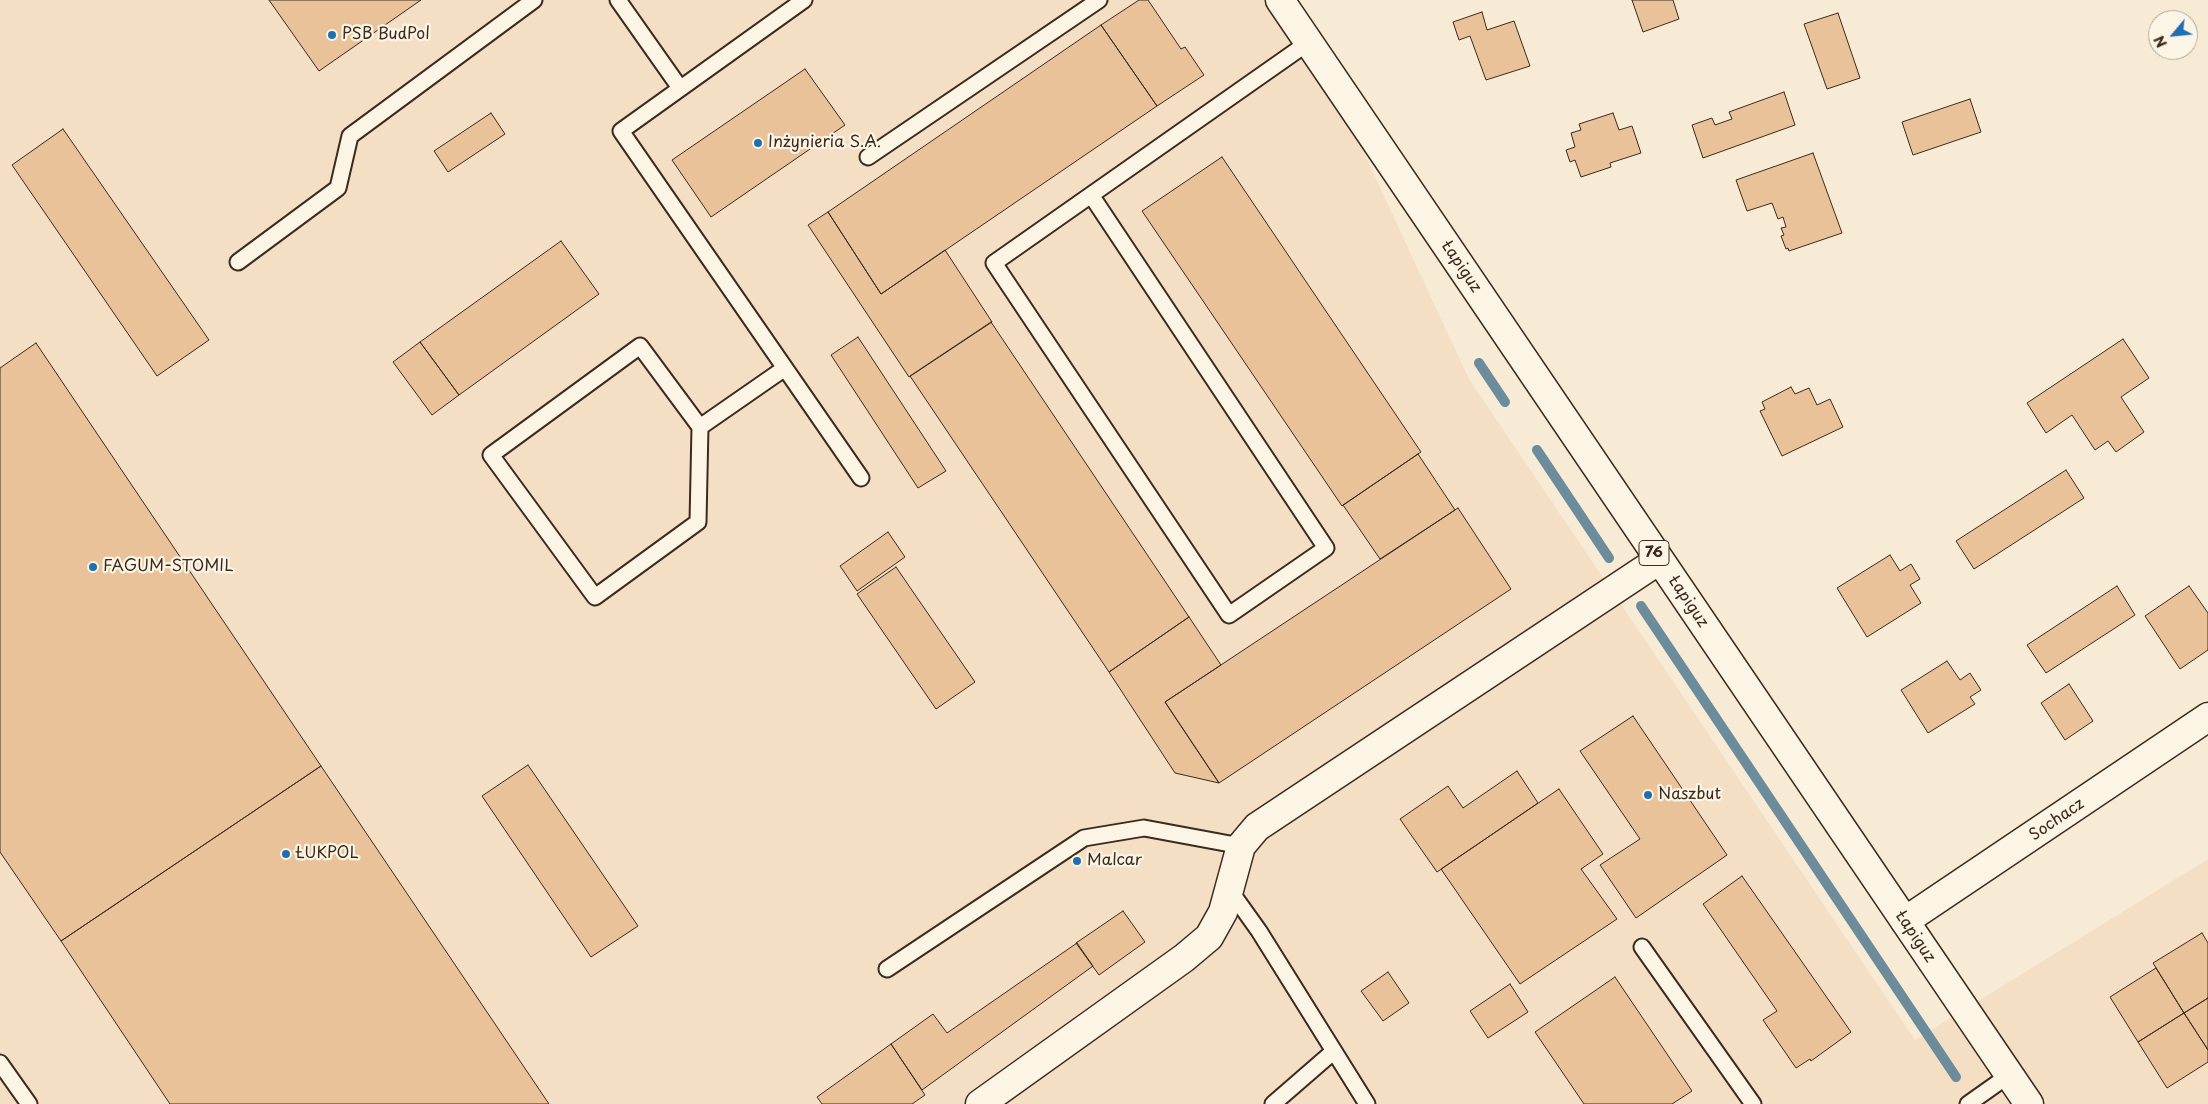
<!DOCTYPE html>
<meta charset="utf-8">
<style>
body{margin:0}
#map{position:relative;width:2208px;height:1104px;overflow:hidden;background:#f8ebd6;font-family:"Playpen Sans",sans-serif}
canvas{display:block}
.north{position:absolute;left:2148px;top:10px;width:50px;height:50px;box-sizing:border-box;background:#fcf5e5;border:1px solid #afa495;border-radius:50%;rotate:242deg;font-size:14px;font-weight:700;line-height:20px;text-align:center;color:#3b2a1e}
.north::after{content:'';display:block;margin:auto;width:18px;height:22px;background:#1f6fb2;clip-path:polygon(50% 0,100% 100%,50% 72%,0 100%)}
</style>
<div id="map">
<canvas width="2208" height="1104"></canvas>
<div class="north">N</div>
</div>
<script>
const g = document.querySelector('canvas').getContext('2d');
g.lineJoin = 'round';
function fill(path, color) {
  g.fillStyle = color;
  g.fill(path, 'evenodd');
}
function poly(rows) {
  const path = new Path2D();
  for (const r of rows) {
    path.moveTo(r[0], r[1]);
    for (let i = 2; i < r.length; i += 2) path.lineTo(r[i], r[i + 1]);
  }
  return path;
}
function trace(path, color, width, dash) {
  g.strokeStyle = color;
  g.lineWidth = width;
  g.lineCap = dash ? 'butt' : 'round';
  g.setLineDash(dash || []);
  g.stroke(path);
}
function drawText(font, color, halo, rows, align = 'center') {
  g.font = font + ' "Playpen Sans",sans-serif';
  g.lineWidth = 4.5;
  g.setLineDash([]);
  g.textBaseline = 'middle';
  g.strokeStyle = halo;
  g.fillStyle = color;
  for (const [text, x, y, turn = 0] of rows) {
    g.save();
    g.translate(x, y);
    g.rotate((+turn || 0) * Math.PI / 180);
    g.textAlign = isNaN(turn) ? turn : align;
    if (halo) g.strokeText(text, 0, 0);
    g.fillText(text, 0, 0);
    g.restore();
  }
}
fill(poly([
 [0,0,1293,0,1469,379,1915,1040,2208,859,2208,1104,0,1104]
]), '#f4dfc4');
trace(poly([
 [1479,363,1505,402],
 [1537,450,1609,558],
 [1641,606,1956,1077]
]), '#6c8c9b', 10);
const building = poly([
 [269,0,421,0,319,71,269,0],
 [1139,0,1148,0,1181,49,1185,47,1204,75,1157,106,1101,25,1139,0],
 [1632,0,1673,0,1679,19,1643,32,1632,0],
 [1482,12,1487,30,1514,21,1530,66,1486,80,1470,36,1459,40,1453,22,1482,12],
 [1838,13,1860,78,1827,89,1804,24,1838,13],
 [1101,25,1157,106,881,294,828,212,1101,25],
 [805,69,845,125,711,217,672,160,805,69],
 [1784,92,1795,125,1703,158,1692,125,1712,118,1715,125,1732,119,1729,112,1784,92],
 [1970,99,1981,132,1913,155,1902,122,1970,99],
 [491,113,505,134,448,172,434,151,491,113],
 [1613,113,1619,130,1632,126,1641,153,1610,163,1611,167,1581,177,1575,160,1570,162,1566,150,1575,147,1571,133,1581,130,1579,124,1613,113],
 [63,129,209,340,157,376,12,165,63,129],
 [1813,153,1842,233,1789,251,1788,248,1786,249,1781,236,1784,235,1781,228,1786,227,1783,217,1778,219,1772,203,1747,211,1736,180,1813,153],
 [1222,157,1421,452,1342,506,1142,211,1222,157],
 [828,212,881,294,945,250,992,322,909,377,808,225,828,212],
 [561,241,599,294,459,395,420,342,561,241],
 [991,322,1189,617,1109,672,910,376,991,322],
 [858,337,946,471,918,488,831,355,858,337],
 [2123,339,2149,378,2121,397,2144,432,2116,452,2108,441,2095,450,2072,415,2046,433,2027,403,2123,339],
 [420,342,459,395,432,415,393,362,420,342],
 [36,343,321,766,61,941,0,852,0,368,36,343],
 [1791,387,1795,394,1809,388,1817,405,1830,399,1843,427,1782,456,1760,411,1765,409,1762,402,1791,387],
 [1418,454,1455,510,1380,559,1343,505,1418,454],
 [2066,470,2084,498,1974,569,1956,541,2066,470],
 [1458,508,1511,589,1219,783,1165,702,1458,508],
 [888,532,905,557,857,591,840,566,888,532],
 [1890,555,1900,571,1911,564,1920,579,1910,585,1921,603,1867,637,1837,588,1890,555],
 [896,567,975,682,936,709,857,594,896,567],
 [2117,586,2135,615,2046,673,2027,645,2117,586],
 [2189,586,2208,613,2208,650,2180,669,2145,616,2189,586],
 [1189,617,1221,665,1165,702,1219,783,1175,773,1109,672,1189,617],
 [1947,661,1960,680,1970,673,1981,690,1970,697,1975,704,1928,733,1901,690,1947,661],
 [2069,684,2093,721,2065,740,2041,703,2069,684],
 [1633,716,1727,855,1636,918,1600,865,1640,839,1580,751,1633,716],
 [528,765,638,926,591,957,482,796,528,765],
 [321,766,549,1104,170,1104,61,941,321,766],
 [1517,771,1538,803,1437,872,1400,819,1448,786,1463,808,1517,771],
 [1559,789,1603,854,1581,869,1617,919,1520,984,1441,869,1559,789],
 [1742,876,1851,1032,1811,1061,1810,1059,1796,1068,1763,1020,1777,1011,1703,904,1742,876],
 [1123,911,1145,942,1099,975,1076,943,1123,911],
 [2202,933,2208,943,2208,998,2184,1013,2153,963,2202,933],
 [1077,943,1093,966,922,1090,891,1044,933,1014,947,1033,1077,943],
 [2156,968,2184,1013,2138,1042,2110,997,2156,968],
 [1388,972,1409,1003,1383,1021,1361,991,1388,972],
 [1615,977,1692,1091,1672,1104,1584,1104,1535,1032,1615,977],
 [1510,984,1528,1012,1488,1038,1470,1011,1510,984],
 [2208,998,2208,1050,2184,1013,2208,998],
 [2184,1013,2208,1050,2208,1062,2167,1088,2138,1042,2184,1013],
 [891,1044,925,1095,912,1104,822,1104,817,1097,891,1044]
]);
fill(building, '#e9c299');
trace(building, '#3b2a1e', 1);
const service = poly([
 [618,0,680,88],
 [804,0,621,131,861,478],
 [868,157,1099,0],
 [1091,195,1326,548,1229,615,994,263,1309,42],
 [238,262,338,188,350,136,534,0],
 [700,427,698,522,595,597,491,455,640,346,700,427,785,368],
 [1229,889,1259,931,1367,1104],
 [1642,947,1753,1104],
 [887,969,1084,838,1144,828,1241,846],
 [0,1063,29,1104],
 [1273,1104,1334,1051],
 [1968,1104,2009,1075]
]);
const minor = poly([
 [1905,921,2208,717],
 [980,1104,1184,958,1209,937,1223,912,1241,846,1257,827,1659,560]
]);
const primary = poly([
 [1280,0,2029,1104]
]);
trace(service, '#3b2a1e', 19);
trace(minor, '#3b2a1e', 31);
trace(primary, '#3b2a1e', 31);
trace(service, '#fcf5e5', 15);
trace(minor, '#fcf5e5', 28);
trace(primary, '#fcf5e5', 28);
for (const [x, y, r, color] of [
 [332,35,5,"#1f6fb2"],
 [758,143,5,"#1f6fb2"],
 [93,567,5,"#1f6fb2"],
 [1648,795,5,"#1f6fb2"],
 [286,854,5,"#1f6fb2"],
 [1077,861,5,"#1f6fb2"]
]) {
  const dot = new Path2D();
  dot.arc(x, y, r, 0, 2 * Math.PI);
  g.fillStyle = color;
  g.fill(dot);
  trace(dot, '#fcf5e5', 2);
}
for (const [x, y, w] of [
 [1654,553,30]
]) {
  const box = new Path2D();
  box.roundRect(x - w / 2, y - 12.5, w, 25, 4);
  g.fillStyle = '#fcf5e5';
  g.fill(box);
  trace(box, '#3b2a1e', 1);
}
drawText('bold 15px', '#3b2a1e', null, [
 ["76",1654,553]
]);
drawText('16px', '#3b2a1e', '#fcf5e5', [
 ["PSB BudPol",342,35],
 ["Inżynieria S.A.",768,143],
 ["FAGUM-STOMIL",103,567],
 ["Naszbut",1658,795],
 ["ŁUKPOL",296,854],
 ["Malcar",1087,861]
], 'left');
drawText('16px', '#3b2a1e', '#fcf5e5', [
 ["Łapiguz",1461,267,56],
 ["Łapiguz",1688,602,56],
 ["Sochacz",2057,820,-34],
 ["Łapiguz",1915,937,56]
]);
</script>
